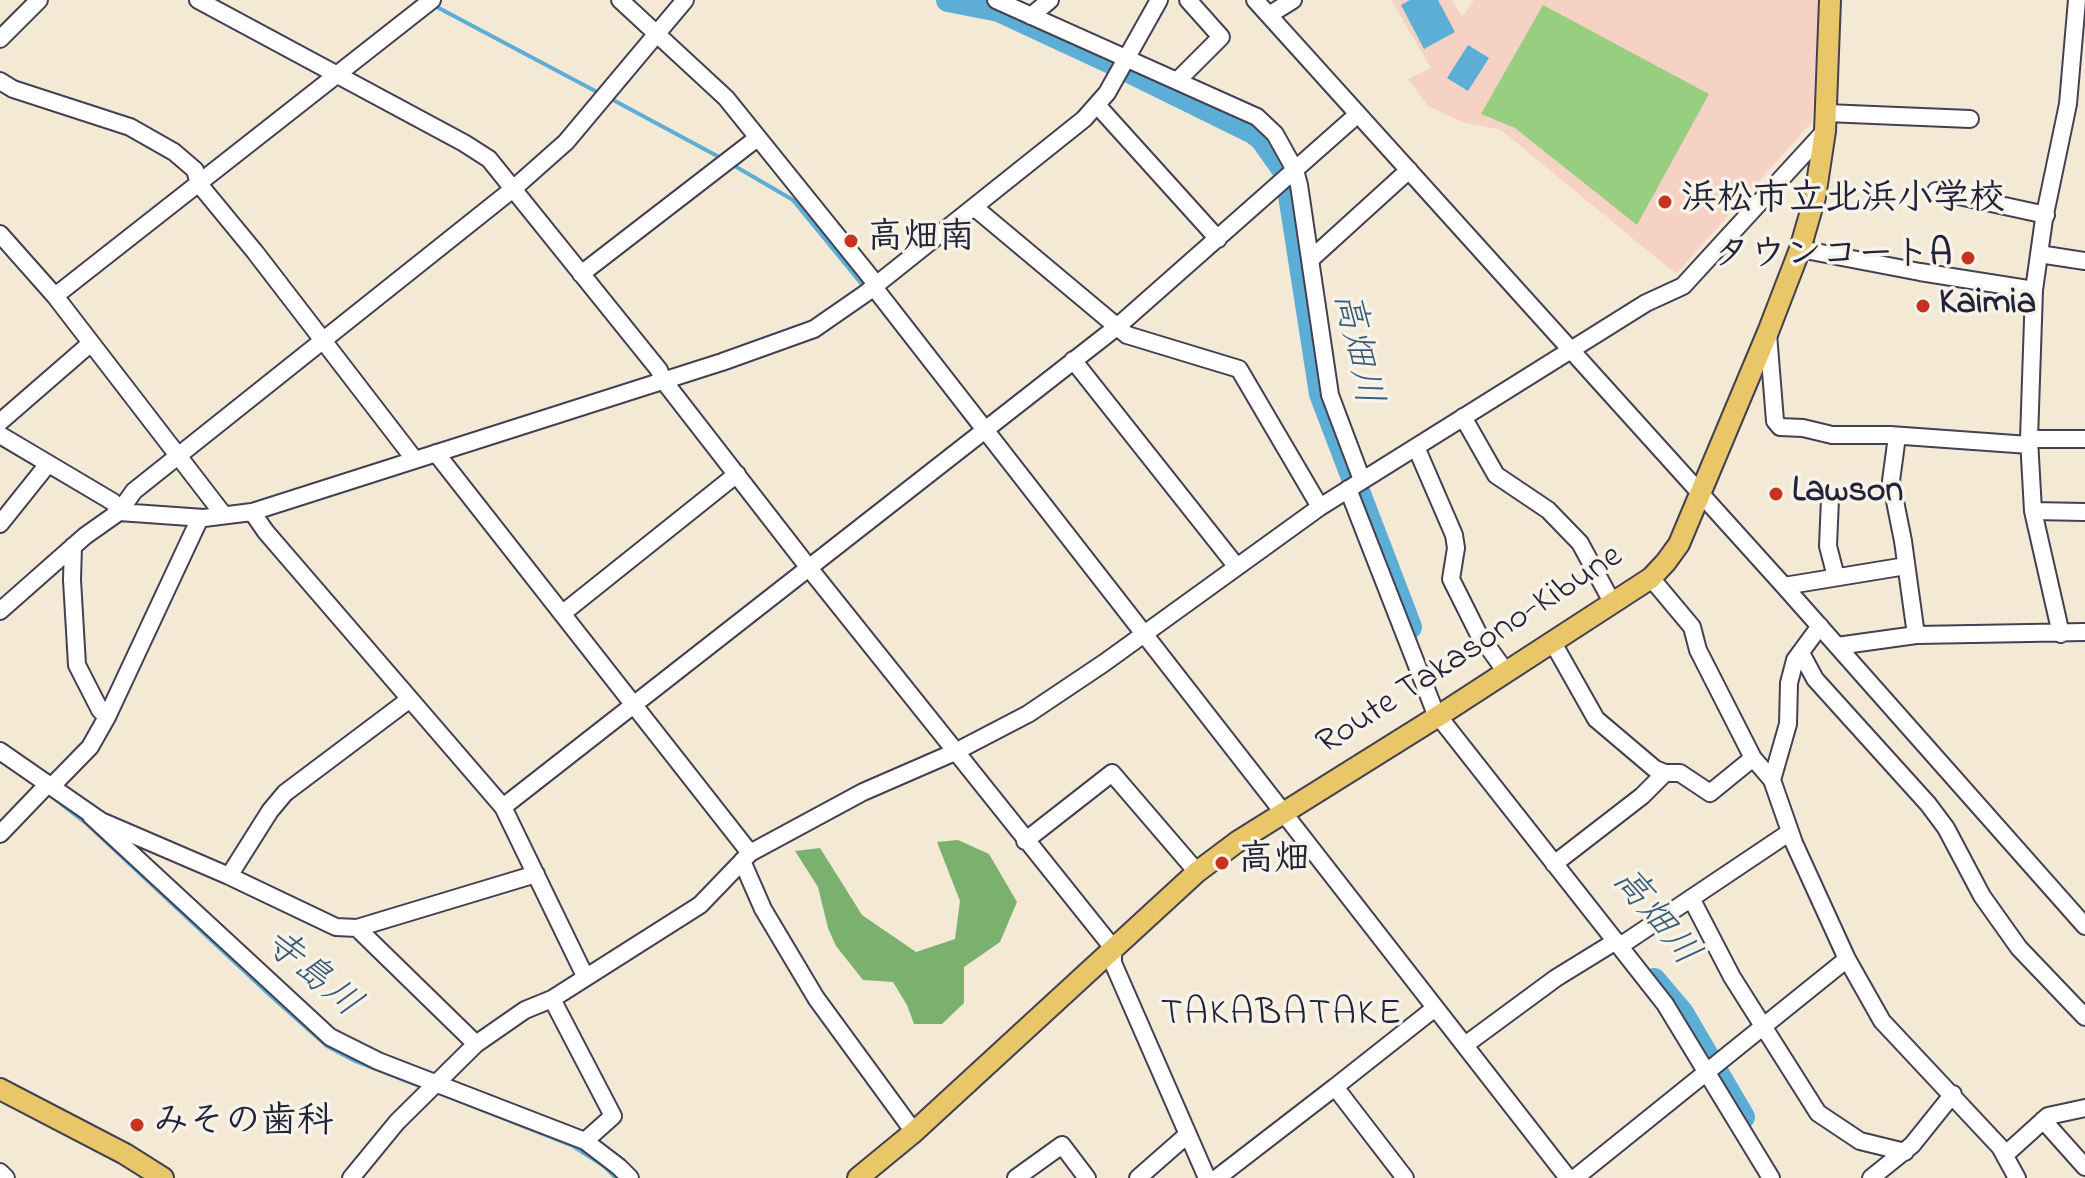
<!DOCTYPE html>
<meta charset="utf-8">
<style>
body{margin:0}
canvas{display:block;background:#f4e9d4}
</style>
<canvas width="2085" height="1178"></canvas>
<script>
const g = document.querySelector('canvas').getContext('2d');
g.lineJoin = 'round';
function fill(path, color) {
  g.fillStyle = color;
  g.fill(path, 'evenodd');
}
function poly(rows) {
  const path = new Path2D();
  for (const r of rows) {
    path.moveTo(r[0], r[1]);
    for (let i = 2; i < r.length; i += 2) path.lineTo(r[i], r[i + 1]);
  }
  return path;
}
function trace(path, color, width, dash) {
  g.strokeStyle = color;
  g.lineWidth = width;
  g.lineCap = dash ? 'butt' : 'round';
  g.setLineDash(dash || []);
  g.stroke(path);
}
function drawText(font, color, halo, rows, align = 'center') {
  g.font = font + ' "Indie Flower","Klee One",sans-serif';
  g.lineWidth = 7;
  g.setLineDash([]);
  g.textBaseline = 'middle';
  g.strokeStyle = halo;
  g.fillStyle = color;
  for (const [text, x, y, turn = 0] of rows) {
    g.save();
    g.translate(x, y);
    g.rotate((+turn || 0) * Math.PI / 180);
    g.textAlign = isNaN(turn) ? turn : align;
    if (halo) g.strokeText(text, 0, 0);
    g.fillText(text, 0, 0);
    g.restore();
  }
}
fill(poly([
 [1391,0,1452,0,1462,17,1474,0,1819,0,1812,122,1676,274,1501,130,1462,122,1428,106,1408,79,1431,68]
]), '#f6d2c4');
fill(poly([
 [1543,5,1709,94,1637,225,1515,128,1481,114]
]), '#98ce80');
fill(poly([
 [958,840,989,854,1017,902,1000,942,964,967,964,1003,942,1024,914,1024,907,1005,893,982,863,980,836,946,828,928,818,887,795,851,820,848,862,915,916,952,955,939,960,901,937,842]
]), '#7ab16e');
fill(poly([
 [1410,0,1438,0,1455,32,1424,49,1401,5],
 [1468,45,1489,58,1468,91,1447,78]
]), '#5caed7');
trace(poly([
 [435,6,599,93],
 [615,101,721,158],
 [733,165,793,200,865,288],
 [951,399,974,429],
 [47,793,87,824,272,997,327,1046,355,1061,424,1088],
 [436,1092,573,1146,604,1166,616,1178]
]), '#5caed7', 4);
trace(poly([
 [948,0,999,10,1111,62],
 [1131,72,1253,132,1262,139,1284,170],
 [1289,189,1321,394,1410,627],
 [1654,980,1682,1013,1743,1117]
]), '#5caed7', 24);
const minor = poly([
 [198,0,464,143,489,159,659,370,663,380,809,568,1113,948,1113,963,1207,1178],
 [620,0,726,98,876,284],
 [996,0,1257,117,1275,134,1295,170,1299,185,1330,395,1362,480],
 [1255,0,1784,586,2085,926],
 [1269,15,1293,0],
 [1031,16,1050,0],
 [0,39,39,0],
 [0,81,13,89,130,127,174,152,195,170,199,184,255,252,415,460],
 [1177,81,1221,37,1188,0],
 [1097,105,1218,239],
 [1826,113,1970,119],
 [1936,191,2046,215],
 [974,207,1127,335,1239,369,1320,507],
 [0,234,55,296,223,514],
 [1800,249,1920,272,2034,290],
 [2039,254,2085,261],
 [1311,259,1409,170],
 [581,274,756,139],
 [873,286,1568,1178],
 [55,296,432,0],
 [1768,334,1775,421,1780,427,1803,428,1832,435,1890,435,2029,445],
 [1073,360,1237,567],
 [1463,417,1496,475,1548,510,1580,543,1612,602],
 [0,422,91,343],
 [0,435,113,502,119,512,134,491,513,189,566,142,685,0],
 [1897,436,1891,481,1903,541,1916,635],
 [2029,439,2085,439],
 [1416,447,1454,535,1456,548,1451,579,1478,633,1506,672],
 [436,453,750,853],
 [1348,489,1437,717],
 [1830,499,1828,546,1836,577],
 [2033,511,2085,512],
 [252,512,266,532,503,807,585,976],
 [0,524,48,464],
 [1651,578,1692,627,1698,650,1753,758,1772,780,1794,843,1847,959,1882,1021,2000,1147,2017,1178],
 [1784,586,1906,566],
 [0,611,85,536,119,512,204,518,252,512,722,362,814,329,866,293,1084,119,1107,93,1159,0],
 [563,613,737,474],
 [2061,634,2033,511,2029,439,2034,290,2044,219,2068,104,2077,0],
 [1552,641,1596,719,1655,769,1665,773,1642,796,1554,864],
 [1837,646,1916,635,2085,632],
 [1801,653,1815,679,1928,804,1946,828,1982,896,2019,948,2085,1017],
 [1440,715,1443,722,1665,1004,1771,1178],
 [107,717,200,518],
 [0,751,101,821,229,876,336,927,357,928,536,874],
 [1665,773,1680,773,1710,793,1753,758],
 [1772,780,1788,724,1789,683,1795,660,1820,626],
 [51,787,90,747,107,717,100,710,77,665,72,580,73,546],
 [503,807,1118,326,1358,114],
 [91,816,330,1037,378,1061,585,1141,619,1167,630,1178],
 [0,834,48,784],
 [1025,841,1112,773,1197,872],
 [742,861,763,909,816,998,914,1132],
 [229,876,270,811,285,793,410,699],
 [1692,900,1732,977,1818,1113,1860,1141,1905,1152],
 [357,928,476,1044],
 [1620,946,1790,832],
 [552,999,613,1116,585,1141],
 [1465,1045,1556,978,1616,941],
 [1335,1087,1435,1008],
 [2043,1120,2085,1167],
 [2006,1154,2048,1116,2085,1108],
 [0,1172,6,1178],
 [351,1178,397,1122,476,1044,525,1010,552,999,700,905,750,853,863,792,955,752,1028,714,1104,663,1320,507,1646,303,1683,286,1825,131],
 [1016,1178,1062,1145,1087,1178],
 [1138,1178,1187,1135],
 [1217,1178,1335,1087,1405,1178],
 [1575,1178,1847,959],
 [1871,1178,1912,1145,1953,1094]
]);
const major = poly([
 [0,1089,125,1154,163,1178],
 [858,1178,914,1132,1197,872,1237,842,1440,715,1651,578,1666,562,1679,544,1768,332,1800,249,1815,197,1825,131,1830,0]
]);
trace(minor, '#424052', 20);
trace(major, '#424052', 24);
trace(minor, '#fff', 16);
trace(major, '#e9c769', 20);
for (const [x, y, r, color] of [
 [1665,202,8,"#c8321e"],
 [851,241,8,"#c8321e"],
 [1968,258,8,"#c8321e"],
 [1923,306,8,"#c8321e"],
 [1776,494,8,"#c8321e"],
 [1222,863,8,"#c8321e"],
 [137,1125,8,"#c8321e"]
]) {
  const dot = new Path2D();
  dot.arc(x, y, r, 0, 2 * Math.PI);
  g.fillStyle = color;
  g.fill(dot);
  trace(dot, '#f7f3e8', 3);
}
drawText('bold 36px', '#22223b', '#f7f3e8', [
 ["浜松市立北浜小学校",1681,202],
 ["高畑南",867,241],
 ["タウンコートA",1952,258,"right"],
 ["Kaimia",1939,306],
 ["Lawson",1792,494],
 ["高畑",1238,863],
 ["みその歯科",153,1125]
], 'left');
drawText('36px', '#22223b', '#f7f3e8', [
 ["Route Takasono-Kibune",1471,652,-33]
]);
drawText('italic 38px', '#395a79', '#f7f3e8', [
 ["高畑川",1354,349,78],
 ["高畑川",1653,919,51],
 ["寺島川",310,976,40]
]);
g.letterSpacing = '2px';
drawText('38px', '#22223b', '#f7f3e8', [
 ["TAKABATAKE",1282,1017]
]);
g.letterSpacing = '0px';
</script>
